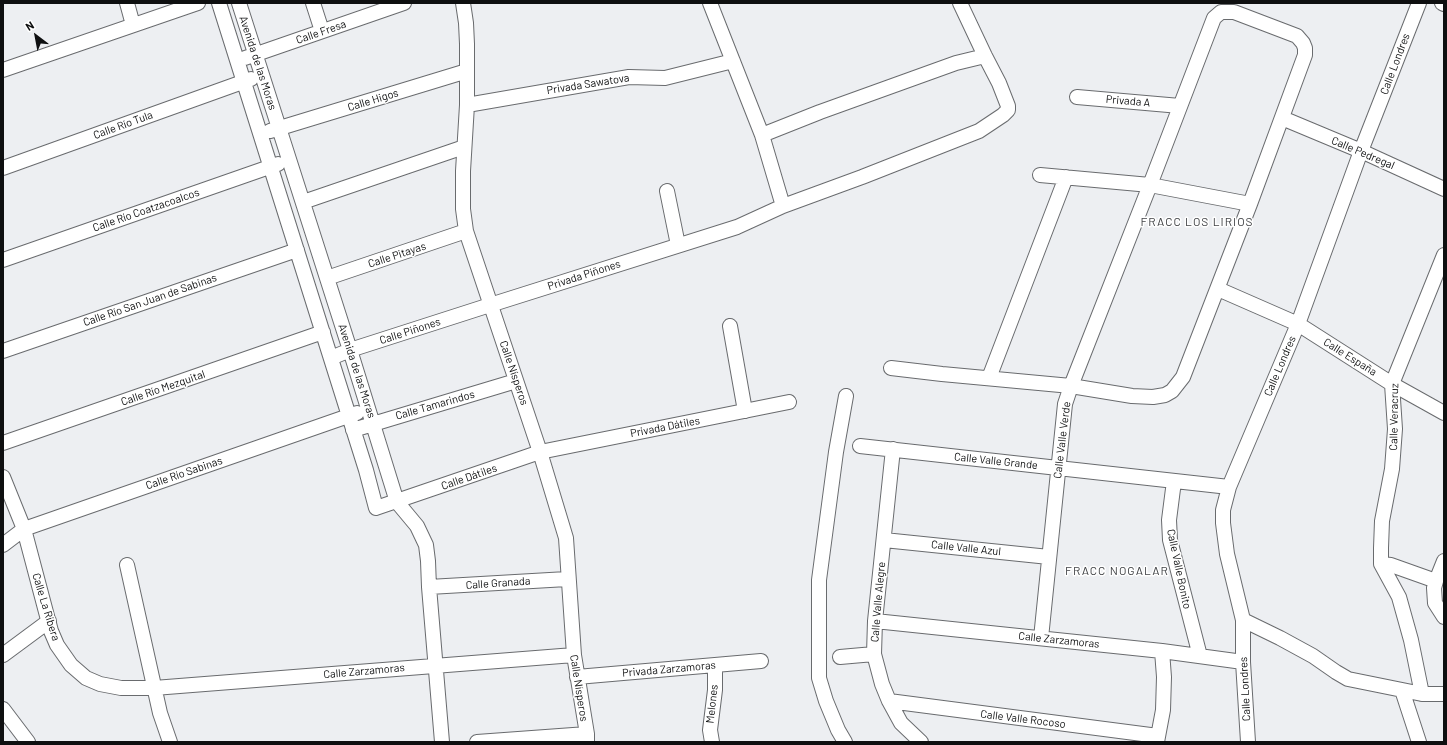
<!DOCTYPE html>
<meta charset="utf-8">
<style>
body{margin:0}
#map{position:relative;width:1447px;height:745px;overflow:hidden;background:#edeff2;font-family:Barlow,sans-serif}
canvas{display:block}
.frame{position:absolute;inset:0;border:4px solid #0e0f10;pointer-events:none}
.north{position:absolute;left:16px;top:16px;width:40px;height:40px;-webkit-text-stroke:3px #fff;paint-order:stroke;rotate:328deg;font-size:11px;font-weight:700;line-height:16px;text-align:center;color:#0e0f10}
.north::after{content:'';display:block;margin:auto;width:14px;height:18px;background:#0e0f10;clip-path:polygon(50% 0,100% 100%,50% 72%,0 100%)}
</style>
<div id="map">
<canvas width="1447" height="745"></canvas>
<div class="frame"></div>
<div class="north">N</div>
</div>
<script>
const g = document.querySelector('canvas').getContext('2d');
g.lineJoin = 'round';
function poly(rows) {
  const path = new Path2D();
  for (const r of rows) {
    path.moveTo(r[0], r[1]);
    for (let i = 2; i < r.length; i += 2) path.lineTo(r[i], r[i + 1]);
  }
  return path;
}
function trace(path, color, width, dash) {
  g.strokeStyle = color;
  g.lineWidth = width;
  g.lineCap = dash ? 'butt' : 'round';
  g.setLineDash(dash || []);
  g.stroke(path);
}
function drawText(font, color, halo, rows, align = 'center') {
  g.font = font + ' Barlow,sans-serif';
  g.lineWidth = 3;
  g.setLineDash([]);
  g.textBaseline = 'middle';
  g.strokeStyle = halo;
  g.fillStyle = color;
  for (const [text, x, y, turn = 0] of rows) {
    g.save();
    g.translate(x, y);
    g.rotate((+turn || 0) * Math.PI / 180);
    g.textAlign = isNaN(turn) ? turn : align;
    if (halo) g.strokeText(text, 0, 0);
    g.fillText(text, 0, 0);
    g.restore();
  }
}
const street = poly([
 [127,3,133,25],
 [219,3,366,470,376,508,540,452,789,402],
 [239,3,350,350,397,502,417,526,426,545,428,561,429,587,442,742],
 [313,3,322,31],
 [463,3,466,23,467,44,467,105,463,171,463,209,466,231,540,452,566,538,574,655,587,734,587,742],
 [710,3,762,135,783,206],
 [1442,3,1444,4],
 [245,58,404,3],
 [3,70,198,3],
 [1077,97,1180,106],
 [467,105,629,77,665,78,733,61],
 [1282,118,1361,151,1444,189],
 [270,131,467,71],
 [762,135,820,112,956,63,985,56],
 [3,168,251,79],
 [1040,175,1150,185,1250,204],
 [667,191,678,245],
 [303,202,464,147],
 [3,260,278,164],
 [327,278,466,231],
 [1218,289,1298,324,1392,384,1444,413],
 [730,326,745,411],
 [3,351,297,250],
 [331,358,350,350,490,305,737,227,783,206,862,177,979,131,1003,115,1008,110,1008,106,999,83,985,56,960,3],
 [891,368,942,374,1071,386,1132,396,1153,397,1165,395,1172,391,1183,377,1250,204,1305,55,1305,48,1303,43,1297,36,1234,12,1221,12,1214,18,1150,185,1071,386,1065,404,1041,638],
 [989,378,1066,177],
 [353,430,516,381],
 [3,443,323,332],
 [860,446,1229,487],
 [893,449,875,621,874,654,882,684,889,701,901,723,921,742],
 [3,477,24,529,51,631,57,645,71,665,86,678,100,684,121,688,154,688,574,655],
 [1174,481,1169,520,1170,540,1200,656],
 [884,540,1049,557],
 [3,545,24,529,357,413],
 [1381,564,1391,565,1436,581,1434,588,1435,603,1444,617],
 [127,565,160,713,170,742],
 [1436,581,1444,561],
 [429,587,567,579],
 [1243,620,1280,638,1313,656,1336,672,1348,679,1422,694,1444,694],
 [875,621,1162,651,1243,662],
 [3,655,49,621],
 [840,657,874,654],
 [577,677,761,661],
 [1402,690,1419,742],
 [1422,694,1411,640,1399,597,1381,564,1381,548,1382,521,1392,469,1395,429,1392,384,1444,255],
 [889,701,1158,736],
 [3,709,28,742],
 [477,742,587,734],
 [712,742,710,730,715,690,715,665],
 [845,742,838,730,826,701,819,678,819,580,836,452,846,396],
 [1157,742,1163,710,1164,677,1162,651],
 [1248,742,1243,662,1243,620,1227,554,1223,523,1223,510,1229,487,1298,324,1361,151,1419,3]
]);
trace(street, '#696b6e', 16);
trace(street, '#fff', 14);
drawText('11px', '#0e0f10', '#fff', [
 ["Calle Fresa",321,32,-19],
 ["Avenida de las Moras",258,63,72],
 ["Calle Londres",1395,64,-69],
 ["Privada Sawatova",588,84,-9],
 ["Calle Higos",373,100,-17],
 ["Privada A",1128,101,5],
 ["Calle Río Tula",123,125,-20],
 ["Calle Pedregal",1363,153,23],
 ["Calle Río Coatzacoalcos",146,210,-19],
 ["Calle Pitayas",397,255,-18],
 ["Privada Piñones",584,275,-18],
 ["Calle Río San Juan de Sabinas",150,300,-19],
 ["Calle Piñones",410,331,-18],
 ["Calle España",1350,357,32],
 ["Calle Londres",1280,366,-67],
 ["Avenida de las Moras",357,371,72],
 ["Calle Nísperos",514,373,71],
 ["Calle Río Mezquital",163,388,-19],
 ["Calle Tamarindos",435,405,-16],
 ["Calle Veracruz",1394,417,-89],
 ["Privada Dátiles",665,427,-11],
 ["Calle Valle Verde",1062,440,-83],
 ["Calle Valle Grande",996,461,6],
 ["Calle Río Sabinas",184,473,-19],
 ["Calle Dátiles",469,477,-19],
 ["Calle Valle Azul",966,548,6],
 ["Calle Valle Bonito",1179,569,78],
 ["Calle Granada",498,583,-4],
 ["Calle Valle Alegre",878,602,-85],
 ["Calle La Ribera",46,607,73],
 ["Calle Zarzamoras",1059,640,6],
 ["Privada Zarzamoras",669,669,-5],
 ["Calle Zarzamoras",364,671,-5],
 ["Calle Nísperos",579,688,81],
 ["Calle Londres",1245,689,-93],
 ["Melones",712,704,-84],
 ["Calle Valle Rocoso",1023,719,7]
]);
g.letterSpacing = '1px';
drawText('12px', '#424447', '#fff', [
 ["FRACC LOS LIRIOS",1197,222],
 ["FRACC NOGALAR",1117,571]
]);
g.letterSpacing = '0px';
</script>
